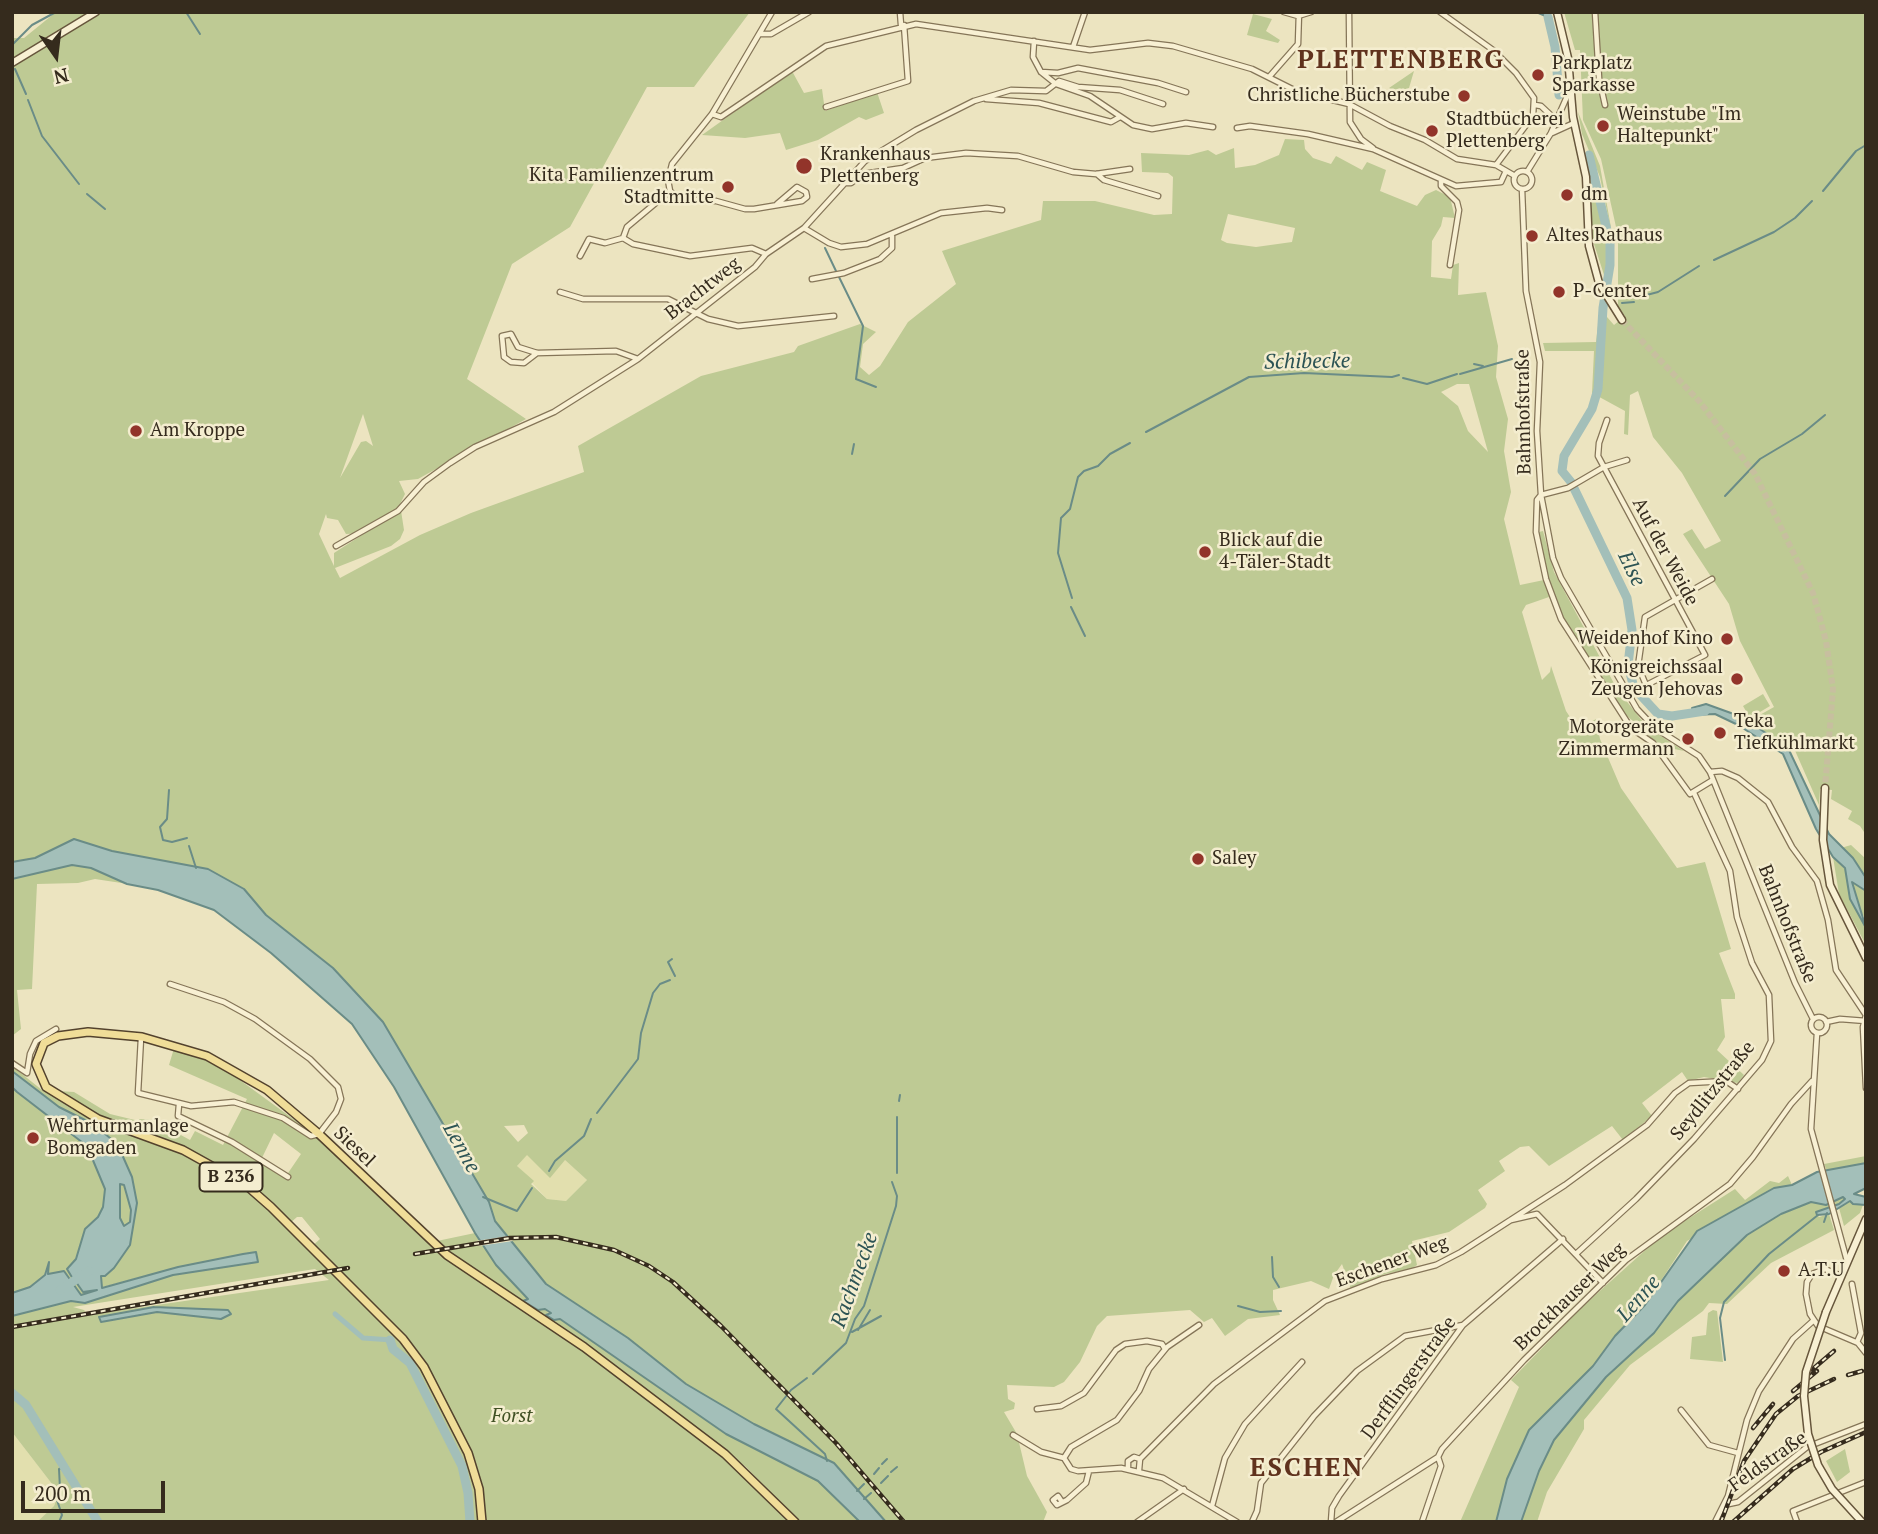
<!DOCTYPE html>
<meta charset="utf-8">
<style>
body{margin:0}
#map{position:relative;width:1878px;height:1534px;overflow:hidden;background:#ece4c0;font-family:"PT Serif",serif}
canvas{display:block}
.frame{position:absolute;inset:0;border:14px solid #352b1d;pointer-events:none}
.north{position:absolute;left:21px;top:21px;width:70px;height:70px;-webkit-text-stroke:5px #f4edcf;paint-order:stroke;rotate:166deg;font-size:19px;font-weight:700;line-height:28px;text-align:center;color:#352b1d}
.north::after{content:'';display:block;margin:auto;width:24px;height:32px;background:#352b1d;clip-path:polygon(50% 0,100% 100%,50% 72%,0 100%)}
.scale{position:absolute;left:21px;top:1481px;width:144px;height:32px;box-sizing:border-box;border:4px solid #352b1d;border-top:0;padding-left:9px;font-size:21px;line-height:24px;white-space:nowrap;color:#352b1d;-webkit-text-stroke:5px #f4edcf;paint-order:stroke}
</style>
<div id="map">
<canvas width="1878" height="1534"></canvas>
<div class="frame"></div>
<div class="north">N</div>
<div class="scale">200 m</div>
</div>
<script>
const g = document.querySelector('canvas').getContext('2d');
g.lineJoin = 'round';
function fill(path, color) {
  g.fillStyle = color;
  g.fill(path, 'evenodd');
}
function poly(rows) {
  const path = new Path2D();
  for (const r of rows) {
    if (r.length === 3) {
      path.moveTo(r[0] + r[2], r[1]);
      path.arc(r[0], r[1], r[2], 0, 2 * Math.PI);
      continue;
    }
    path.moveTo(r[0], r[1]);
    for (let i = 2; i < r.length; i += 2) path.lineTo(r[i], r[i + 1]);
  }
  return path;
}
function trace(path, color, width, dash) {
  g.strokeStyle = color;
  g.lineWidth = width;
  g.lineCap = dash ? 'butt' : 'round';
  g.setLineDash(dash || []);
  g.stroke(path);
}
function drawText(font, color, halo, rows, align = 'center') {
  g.font = font + ' "PT Serif",serif';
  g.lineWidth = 5;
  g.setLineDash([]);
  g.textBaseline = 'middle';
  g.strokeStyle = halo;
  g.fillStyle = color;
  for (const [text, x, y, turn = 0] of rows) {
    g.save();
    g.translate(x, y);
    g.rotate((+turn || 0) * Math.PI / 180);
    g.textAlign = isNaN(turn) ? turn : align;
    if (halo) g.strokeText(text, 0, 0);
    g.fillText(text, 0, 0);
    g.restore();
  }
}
fill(poly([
 [527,1154,565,1160,587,1180,566,1201,547,1199,517,1166],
 [12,1432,59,1493,54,1506,37,1522,12,1522]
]), '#e2dfae');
fill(poly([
 [56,12,750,12,694,87,647,87,570,227,512,264,467,379,526,419,418,479,399,481,405,494,400,504,404,530,400,539,391,546,335,568,340,578,420,535,471,513,584,472,578,446,701,376,794,352,798,346,860,324,876,332,863,344,860,367,869,375,880,366,908,322,956,284,942,251,1041,220,1043,201,1095,201,1154,215,1172,214,1173,177,1168,173,1142,172,1141,153,1189,155,1208,150,1216,155,1234,148,1235,168,1255,165,1279,155,1285,139,1304,140,1305,149,1313,158,1331,164,1336,156,1362,170,1367,162,1386,170,1380,191,1417,206,1425,195,1436,190,1450,197,1455,218,1443,217,1441,226,1432,241,1431,277,1451,279,1453,265,1459,263,1458,295,1486,292,1498,346,1496,377,1508,419,1504,451,1511,492,1504,519,1520,585,1544,580,1539,532,1543,531,1554,572,1617,689,1647,727,1684,751,1660,746,1624,713,1577,641,1562,627,1549,597,1526,605,1522,612,1542,680,1550,672,1551,666,1566,711,1578,729,1596,719,1600,739,1621,788,1677,868,1705,862,1731,949,1719,953,1735,994,1735,999,1721,999,1725,1037,1717,1050,1744,1075,1738,1083,1704,1077,1688,1081,1682,1072,1642,1103,1652,1116,1623,1140,1612,1126,1549,1166,1529,1146,1520,1147,1499,1161,1505,1171,1478,1190,1487,1204,1485,1208,1449,1232,1412,1241,1417,1265,1411,1269,1385,1274,1351,1289,1342,1264,1334,1275,1329,1289,1311,1281,1273,1290,1273,1300,1280,1315,1248,1319,1225,1336,1212,1318,1204,1322,1190,1310,1107,1316,1097,1326,1080,1362,1064,1382,1054,1387,1007,1385,1008,1399,1015,1403,1014,1409,1004,1412,1017,1434,1027,1476,1047,1512,1043,1522,886,1522,834,1463,754,1424,686,1384,628,1338,546,1284,536,1274,496,1265,538,1310,545,1309,554,1320,560,1319,726,1434,818,1481,860,1522,799,1522,746,1467,678,1413,674,1420,744,1473,791,1522,37,1522,54,1506,59,1493,12,1432,12,1066,42,1090,74,1092,110,1114,139,1121,139,1119,153,1120,190,1140,195,1131,223,1145,247,1099,169,1065,175,1045,207,1056,318,1137,437,1241,475,1233,391,1082,352,1025,285,964,217,910,157,889,128,884,95,879,78,883,37,884,32,989,17,990,21,1029,12,1036,12,38,24,38],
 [1228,214,1295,228,1292,242,1256,247,1227,243,1221,240],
 [1457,384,1469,384,1488,452,1468,431,1458,406,1441,392],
 [363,414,373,446,366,441,361,442,340,478],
 [326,514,327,518,338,520,346,534,365,533,334,553,334,566,319,534],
 [524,1125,528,1133,518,1142,504,1126],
 [274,1133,301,1154,286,1176,260,1162],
 [527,1155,550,1178,565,1160,587,1180,566,1201,547,1199,531,1184,534,1181,517,1166],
 [297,1217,302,1217,320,1239,311,1247,289,1224],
 [255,1252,258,1262,173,1275,105,1295,103,1287,178,1267],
 [315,1269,329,1280,88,1315,84,1310,73,1307],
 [1564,12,1866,12,1866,835,1860,826,1848,819,1852,811,1831,799,1832,790,1820,789,1819,805,1793,746,1788,748,1749,721,1774,707,1740,641,1729,604,1683,534,1692,529,1705,549,1721,541,1682,473,1653,437,1638,391,1630,395,1628,435,1624,434,1625,411,1592,393,1594,351,1545,351,1543,343,1596,342,1600,309,1614,325,1625,316,1618,306,1618,236,1601,159,1583,120,1580,50,1575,50],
 [1253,14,1272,19,1266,31,1280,40,1278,43,1247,35],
 [792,71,804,93,822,89,825,111,877,92,884,113,866,120,859,117,818,140,786,150,780,133,745,138,702,135],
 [1414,71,1409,88,1400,93,1389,88],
 [1578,112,1600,166,1615,250,1600,177,1582,134],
 [1590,173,1599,200,1607,239,1606,281,1593,241],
 [1763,694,1770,706,1750,718,1743,706],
 [1851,845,1866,859,1866,878,1853,858,1841,848],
 [1833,857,1845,869,1850,899,1866,928,1866,945,1839,894],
 [1851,881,1866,891,1866,920,1855,901],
 [1866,1156,1866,1163,1827,1171,1824,1164],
 [1788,1176,1792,1185,1783,1187,1687,1241,1645,1305,1615,1336,1593,1366,1529,1430,1507,1479,1496,1522,1460,1522,1519,1387,1511,1380,1581,1308,1661,1236,1735,1189,1745,1200,1770,1181,1779,1183],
 [1843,1197,1845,1199,1837,1205,1816,1212,1819,1217,1829,1214,1834,1230,1771,1263,1727,1304,1709,1303,1703,1311,1630,1365,1584,1420,1584,1429,1547,1492,1537,1522,1521,1522,1539,1471,1554,1440,1606,1377,1654,1333,1678,1301,1747,1235,1781,1214,1811,1202],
 [1851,1201,1853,1204,1863,1205,1860,1213,1844,1226,1839,1208],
 [1713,1310,1717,1311,1723,1362,1690,1359,1692,1337,1706,1335,1708,1313],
 [1845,1449,1850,1472,1837,1482,1826,1461]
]), '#beca94');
const water = poly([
 [1706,704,1742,717,1788,748,1829,834,1853,858,1866,878,1866,891,1852,882,1866,928,1850,899,1845,868,1833,857,1816,829,1783,754,1738,725,1715,714,1693,715,1692,708,1706,704],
 [74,839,112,851,208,869,244,889,266,915,333,968,383,1022,489,1202,495,1221,546,1284,628,1338,686,1384,754,1424,834,1463,886,1522,860,1522,818,1481,726,1434,560,1319,554,1320,546,1315,551,1313,545,1309,538,1310,523,1301,528,1299,496,1265,475,1233,394,1087,352,1024,271,953,214,910,158,890,127,884,91,868,72,865,12,879,12,862,35,858,74,839],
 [12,1071,59,1107,93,1124,110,1138,120,1150,132,1177,137,1203,130,1245,114,1268,105,1276,101,1276,102,1288,178,1267,243,1254,256,1252,258,1262,173,1275,85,1303,71,1301,12,1316,12,1293,30,1287,45,1275,49,1262,48,1274,64,1271,81,1295,97,1290,83,1292,76,1282,80,1278,78,1276,73,1279,67,1269,76,1259,85,1229,98,1217,103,1207,105,1189,87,1146,17,1092,12,1087,12,1071],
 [120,1184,124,1185,131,1210,130,1222,124,1226,120,1218,120,1184],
 [1866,1163,1866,1188,1854,1194,1866,1197,1866,1205,1853,1204,1850,1201,1829,1214,1817,1215,1816,1212,1839,1204,1845,1199,1843,1197,1826,1205,1811,1202,1781,1214,1747,1235,1678,1301,1654,1333,1606,1377,1554,1440,1539,1471,1521,1522,1496,1522,1507,1479,1529,1430,1593,1366,1615,1336,1645,1305,1697,1231,1774,1188,1792,1185,1817,1172,1866,1163],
 [154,1307,228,1310,231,1314,221,1319,157,1312,101,1322,99,1317,154,1307]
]);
fill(water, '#a3bfb9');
trace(water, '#6a8c87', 2);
fill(poly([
 [509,1236,513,1241,479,1246,476,1241]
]), '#ece4c0');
trace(poly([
 [186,12,200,34],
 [1536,12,1548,17],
 [12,45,32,25,56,12],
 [15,69,26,94],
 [28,100,42,136,79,184],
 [1823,191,1856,151,1866,145],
 [87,194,105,209],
 [825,248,836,271],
 [1714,260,1774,232,1795,218,1812,201],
 [839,277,863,326,856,379,876,387],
 [1639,297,1658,292,1699,266],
 [1622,303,1634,302],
 [1474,364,1483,366],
 [1460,374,1512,359],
 [1403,378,1427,384,1457,374],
 [1146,432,1249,377,1304,373,1392,377,1399,375],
 [852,454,854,444],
 [1725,496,1760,459,1802,434,1825,415],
 [1072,598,1058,553,1061,518,1070,509,1078,477,1084,471,1098,466,1110,454,1130,443],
 [1071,607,1085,636],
 [169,790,167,819,160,827,163,840,172,842,187,838],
 [189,846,196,868],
 [672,959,668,962,675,976],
 [899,1101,900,1095],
 [597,1113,638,1059,641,1033,653,993,660,984,670,980],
 [549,1171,555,1161,584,1136,591,1119],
 [897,1173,897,1117],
 [483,1197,517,1211,532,1188],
 [1824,1222,1827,1213],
 [1272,1257,1273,1277,1279,1287],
 [1238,1306,1260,1312,1281,1311],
 [858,1330,870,1310],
 [852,1332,881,1316],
 [1725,1360,1720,1318,1724,1302,1769,1254,1818,1215],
 [813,1374,846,1343,855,1319,864,1306,896,1206,897,1196,892,1182],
 [807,1378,791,1390,776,1409,825,1454,827,1461],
 [882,1464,887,1459],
 [891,1472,897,1467],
 [874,1474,879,1468],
 [881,1483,888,1476],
 [857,1491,864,1484],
 [864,1499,871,1493],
 [59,1522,62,1515,56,1497,60,1489,59,1469,63,1467]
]), '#6a8c87', 2);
trace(poly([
 [335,1314,363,1338,392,1340]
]), '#a3bfb9', 5);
trace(poly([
 [1548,17,1555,47,1559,95],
 [1589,155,1610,243,1610,265,1603,308,1598,389,1592,409,1564,456,1562,471,1571,482,1627,598,1632,630,1628,665,1634,688,1658,714,1672,716,1705,711],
 [60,1290,89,1271],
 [390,1340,393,1349,410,1363,462,1466,468,1493,470,1522],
 [12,1393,26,1405,98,1522]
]), '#a3bfb9', 9);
trace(poly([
 [1622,320,1699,401,1755,474,1813,593,1826,641,1833,689,1825,788]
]), '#c7bf9f', 6, [6, 3]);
const street = poly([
 [772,12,712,114,672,164,668,180,670,191,679,199,716,201,745,209,754,209,802,201,807,197,806,192,797,187,777,204],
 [900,12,901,25],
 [1284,12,1298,16,1311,12],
 [1349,12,1350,122,1361,139,1373,148],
 [1440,12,1493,50,1516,73,1534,98,1533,116,1496,165],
 [1595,12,1599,78,1605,105],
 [760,34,771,34,809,12],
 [1034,41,1033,57,1041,72,1056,84,1090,96,1133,125,1152,129,1186,123,1213,127],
 [1073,47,1085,12],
 [1041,72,1058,73,1078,68,1158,83,1186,92],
 [1269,77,1298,44,1299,12],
 [986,99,1039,103,1111,122,1120,117],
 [1535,105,1541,106,1557,121],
 [826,107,908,81,904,25],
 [712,114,721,117,826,46,916,24,1090,50,1148,43,1173,46,1252,69,1296,91,1349,104,1390,126,1425,140,1457,159,1496,165,1515,176],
 [1237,128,1250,126,1308,134,1373,149,1456,186,1501,182,1506,171],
 [1552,133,1574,123],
 [1523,180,9],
 [1527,172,1551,133,1569,92],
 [1097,174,1104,180,1158,196],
 [1441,181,1441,186,1457,202,1459,210,1450,265],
 [842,183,851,183,863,174,903,168,925,158,966,153,1018,156,1073,172,1096,174,1130,169],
 [1522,189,1526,291,1540,362,1537,431,1541,495,1553,558,1561,578,1637,709,1655,728,1699,756,1710,772,1795,983,1813,1019],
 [670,191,627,227,623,238,633,244,690,256,752,248,766,254],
 [804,228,829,243,841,247,867,244,941,213,987,208,1002,210],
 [580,256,589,239,605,243,623,238],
 [812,279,844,273,880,259,892,248,892,236],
 [560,292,583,299,668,299,708,319,738,326,834,316],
 [537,353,524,363,511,362,504,357,502,336,511,334,518,347,537,353,616,351,638,359],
 [1607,420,1599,443,1598,456,1705,655,1627,695],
 [1627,460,1604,467,1568,488,1541,495,1537,500,1536,532,1546,579,1561,619,1631,728,1653,743,1690,794,1713,780],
 [336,546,398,511,424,482,450,463,475,447,554,412,638,359,755,267,766,254,804,228,865,161,916,130,974,101,1011,90,1046,91,1059,81,1078,87,1120,90,1163,104],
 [1646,685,1638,666,1645,617,1712,579],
 [1710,772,1722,771,1738,778,1768,802,1792,847,1817,881,1828,920,1836,970,1866,1015,1863,1027,1866,1088],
 [1819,1025,8],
 [1826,1022,1840,1019,1866,1021],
 [1817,1033,1811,1129,1847,1261],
 [141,1038,138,1093,191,1106,234,1102,283,1118,311,1136,319,1134,336,1112,341,1099,338,1087,310,1059,255,1019,224,1002,170,984],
 [12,1063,27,1073,30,1054,36,1041,56,1029],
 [179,1104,178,1116,232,1142,288,1177],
 [1511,1220,1537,1214,1603,1283],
 [1577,1253,1636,1199,1694,1139,1762,1060,1771,1041,1769,995,1752,963,1737,917,1730,871,1694,793],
 [1841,1276,1825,1269,1812,1274,1807,1282,1806,1294,1810,1314,1818,1326,1858,1343,1866,1353],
 [1852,1284,1861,1333,1857,1342],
 [1037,1409,1061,1406,1084,1393,1116,1350,1125,1344,1147,1341,1162,1344,1165,1349],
 [1681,1410,1709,1445,1738,1453],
 [1013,1435,1041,1452,1064,1458],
 [1064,1458,1071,1447,1117,1420,1139,1391,1149,1369,1167,1347,1199,1325],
 [1064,1458,1071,1469,1078,1471,1121,1468,1163,1478,1237,1522],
 [1140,1459,1214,1384,1325,1301,1382,1279,1436,1265,1461,1252,1565,1185,1647,1125,1675,1093,1689,1083,1726,1081,1738,1089],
 [1128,1469,1128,1461,1134,1457,1140,1459,1139,1470],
 [1062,1502,1058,1496,1053,1500,1057,1505,1067,1500,1086,1483,1089,1471],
 [1724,1505,1738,1502,1807,1447,1866,1424],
 [1212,1506,1225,1458,1245,1424,1302,1362],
 [1137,1522,1184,1489],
 [1252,1522,1257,1511,1261,1483,1314,1416,1357,1371,1405,1336,1463,1325],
 [1331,1522,1332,1508,1339,1496,1463,1325,1563,1239],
 [1336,1522,1438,1457,1442,1449,1524,1360,1626,1260,1730,1184,1753,1157,1791,1104,1812,1081],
 [1422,1522,1441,1466,1438,1457],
 [1715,1522,1728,1496,1747,1420,1759,1391,1793,1339,1813,1321],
 [1797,1522,1793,1511,1866,1482]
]);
const secondary = poly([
 [1557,12,1568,58,1573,117,1586,177,1589,246,1599,283,1622,320],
 [12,63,96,12],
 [1825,788,1823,840,1830,885,1866,958],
 [1826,1312,1866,1219]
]);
const primary = poly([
 [482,1522,479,1489,468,1453,424,1367,403,1339,271,1207,246,1185,183,1150,98,1119,46,1087,36,1064,44,1043,58,1036,88,1032,142,1037,207,1056,267,1090,319,1134,447,1255,584,1347,725,1454,795,1522]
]);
trace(street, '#857558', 7);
trace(secondary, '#67563c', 9);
trace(primary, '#53422d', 10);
trace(street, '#f8f0d3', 4.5);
trace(secondary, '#f8f0d3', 6);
trace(primary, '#f0dd98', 7);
const rail = poly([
 [415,1254,510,1238,556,1237,614,1250,649,1266,673,1282,721,1326,836,1443,904,1522],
 [12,1327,348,1268],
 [1807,1374,1834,1351],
 [1848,1375,1862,1371],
 [1793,1391,1817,1371],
 [1753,1428,1773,1404],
 [1721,1522,1744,1461,1776,1414,1798,1396,1834,1379],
 [1733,1522,1793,1469,1821,1452,1866,1432]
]);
trace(rail, '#352b1d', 4.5);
trace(rail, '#f4edcf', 2, [5]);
const secondaryBridge = poly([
 [1826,1312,1806,1372,1804,1396,1808,1434,1818,1465,1832,1489,1862,1522]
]);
trace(secondaryBridge, '#67563c', 9, []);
trace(secondaryBridge, '#f8f0d3', 6);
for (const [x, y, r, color] of [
 [1538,75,7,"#92342a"],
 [1464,96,7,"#92342a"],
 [1603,126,7,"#92342a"],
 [1432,131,7,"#92342a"],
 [804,166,9,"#92342a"],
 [728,187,7,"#92342a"],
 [1567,195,7,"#92342a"],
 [1532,236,7,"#92342a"],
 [1559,292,7,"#92342a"],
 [136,431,7,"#92342a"],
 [1205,552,7,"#92342a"],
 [1727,639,7,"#92342a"],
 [1737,679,7,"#92342a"],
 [1720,733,7,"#92342a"],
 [1688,739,7,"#92342a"],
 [1198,859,7,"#92342a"],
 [33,1138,7,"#92342a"],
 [1784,1271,7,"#92342a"]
]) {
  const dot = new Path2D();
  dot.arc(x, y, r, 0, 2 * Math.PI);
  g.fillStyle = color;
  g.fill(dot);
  trace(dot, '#f4edcf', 2.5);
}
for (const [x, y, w] of [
 [231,1177,63]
]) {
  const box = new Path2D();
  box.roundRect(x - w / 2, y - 14.5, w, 29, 5);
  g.fillStyle = '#f4edcf';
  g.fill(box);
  trace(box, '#352b1d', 2);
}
drawText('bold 18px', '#352b1d', null, [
 ["B 236",231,1177]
]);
drawText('19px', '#352b1d', '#f4edcf', [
 ["Parkplatz",1552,64],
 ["Sparkasse",1552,86],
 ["Christliche Bücherstube",1450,96,"right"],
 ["Weinstube \"Im",1617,115],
 ["Haltepunkt\"",1617,137],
 ["Stadtbücherei",1446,120],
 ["Plettenberg",1446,142],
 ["Krankenhaus",820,155],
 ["Plettenberg",820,177],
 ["Kita Familienzentrum",714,176,"right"],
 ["Stadtmitte",714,198,"right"],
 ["dm",1581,195],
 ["Altes Rathaus",1546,236],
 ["P-Center",1573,292],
 ["Am Kroppe",150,431],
 ["Blick auf die",1219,541],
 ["4-Täler-Stadt",1219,563],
 ["Weidenhof Kino",1713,639,"right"],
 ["Königreichssaal",1723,668,"right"],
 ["Zeugen Jehovas",1723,690,"right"],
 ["Teka",1734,722],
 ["Tiefkühlmarkt",1734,744],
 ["Motorgeräte",1674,728,"right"],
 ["Zimmermann",1674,750,"right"],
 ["Saley",1212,859],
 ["Wehrturmanlage",47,1127],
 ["Bomgaden",47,1149],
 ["A.T.U",1798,1271]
], 'left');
drawText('19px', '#352b1d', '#f4edcf', [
 ["Brachtweg",703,289,-38],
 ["Bahnhofstraße",1524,412,-91],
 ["Auf der Weide",1665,552,62],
 ["Bahnhofstraße",1787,924,68],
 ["Seydlitzstraße",1713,1091,-51],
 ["Siesel",354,1147,44],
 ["Eschener Weg",1392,1262,-20],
 ["Brockhauser Weg",1570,1297,-44],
 ["Derfflingerstraße",1409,1378,-54],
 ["Feldstraße",1768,1462,-35]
]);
drawText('italic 19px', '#415124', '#f4edcf', [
 ["Forst",512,1417]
]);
drawText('italic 21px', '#2c5354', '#f4edcf', [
 ["Schibecke",1307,362,-1],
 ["Else",1631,569,64],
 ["Lenne",461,1148,61],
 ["Rachmecke",855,1280,-70],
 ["Lenne",1639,1299,-49]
]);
g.letterSpacing = '2px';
drawText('bold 26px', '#60321d', '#f4edcf', [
 ["PLETTENBERG",1401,61],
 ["ESCHEN",1307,1469]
]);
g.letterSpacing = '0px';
</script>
